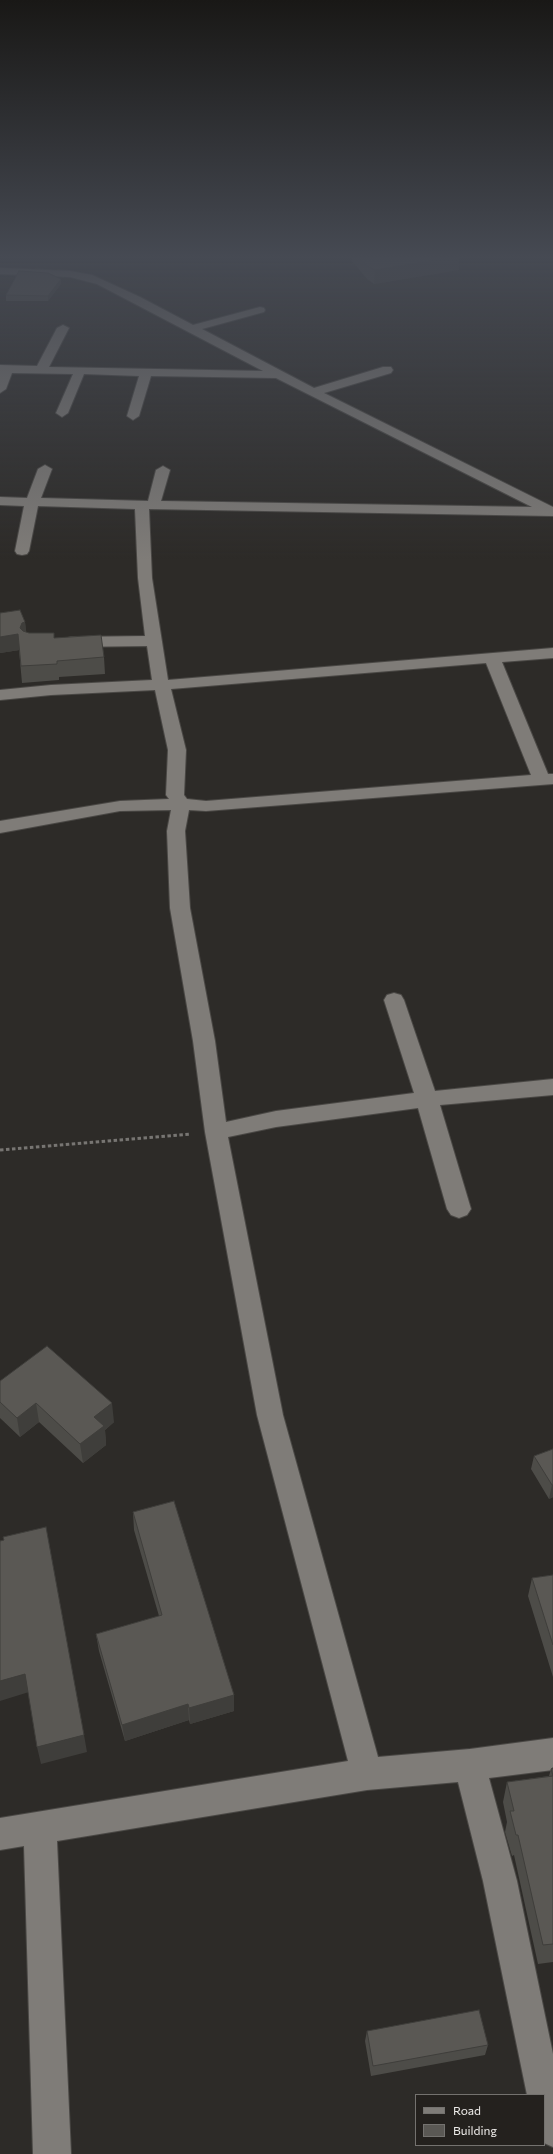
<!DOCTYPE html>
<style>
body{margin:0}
#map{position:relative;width:553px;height:2154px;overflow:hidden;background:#2d2b28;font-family:Commissioner,sans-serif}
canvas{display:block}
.legend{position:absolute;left:415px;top:2094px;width:130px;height:52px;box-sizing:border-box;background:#24211e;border:1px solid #74726f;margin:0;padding:5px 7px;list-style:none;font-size:12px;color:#edebe9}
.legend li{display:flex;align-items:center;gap:8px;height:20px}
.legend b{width:20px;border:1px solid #74726f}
</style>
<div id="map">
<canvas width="553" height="2154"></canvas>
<ul class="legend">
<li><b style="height:5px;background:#7f7c78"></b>Road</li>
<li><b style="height:11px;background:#5a5854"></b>Building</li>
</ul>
</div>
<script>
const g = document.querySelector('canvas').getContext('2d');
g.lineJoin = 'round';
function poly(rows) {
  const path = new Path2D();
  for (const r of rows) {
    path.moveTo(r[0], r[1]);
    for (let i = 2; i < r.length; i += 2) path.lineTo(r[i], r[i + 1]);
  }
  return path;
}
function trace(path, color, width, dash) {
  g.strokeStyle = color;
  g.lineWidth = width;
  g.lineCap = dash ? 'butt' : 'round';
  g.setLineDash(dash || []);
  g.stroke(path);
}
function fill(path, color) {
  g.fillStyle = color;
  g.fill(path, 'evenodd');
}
const minor = poly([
 [0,268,70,271,92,275,140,297,193,325,260,307,264,308,265,310,264,312,202,329,314,388,383,367,391,367,393,370,391,373,324,393,553,507,553,516,149,509,152,578,168,680,553,648,553,658,502,662,548,774,553,774,553,784,206,811,189,810,185,831,190,908,215,1041,226,1122,276,1111,414,1093,384,1000,387,995,394,993,401,995,404,1000,435,1091,553,1079,553,1095,440,1105,471,1209,467,1215,459,1218,451,1215,447,1209,418,1108,276,1127,228,1137,283,1415,378,1757,470,1749,553,1738,553,1770,489,1778,517,1881,553,2054,553,2147,544,2143,544,2095,527,2095,483,1881,458,1782,367,1790,57,1841,71,2154,33,2154,24,1846,0,1850,0,1818,348,1761,257,1415,205,1132,193,1041,170,908,167,831,171,810,120,811,0,833,0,821,120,801,169,799,166,795,168,750,155,690,51,695,0,700,0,690,51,685,152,680,147,646,71,647,65,645,63,642,65,639,71,637,145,636,138,578,135,509,38,506,29,551,27,554,22,555,17,554,15,551,24,506,0,505,0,497,27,498,38,469,45,465,52,469,41,498,148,501,156,470,163,466,170,470,161,501,532,507,276,378,151,376,139,416,133,420,127,416,139,376,84,374,68,413,62,417,56,413,73,374,12,373,6,389,0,393,0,365,37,366,57,328,63,325,69,328,49,367,263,371,97,284,70,277,0,274,0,268],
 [486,663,531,775,206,801,187,799,184,795,186,750,171,689,486,663]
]);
trace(minor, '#4a4845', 2);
trace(poly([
 [0,1150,191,1134]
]), '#777572', 3, [3.5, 2.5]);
fill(minor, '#7f7c78');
fill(poly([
 [352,258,459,258,459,270,374,284,367,279,352,261],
 [61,279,61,284,48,301,6,301,6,295],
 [0,613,25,622,26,633,54,638,104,657,105,674,59,677,59,680,22,683,19,650,0,653],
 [0,1381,114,1422,105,1430,106,1445,83,1463,39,1422,20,1437,0,1418],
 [553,1449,553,1497,549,1499,531,1469,534,1456],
 [133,1512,234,1711,190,1724,189,1720,125,1741,99,1651,96,1634,159,1616,134,1530],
 [553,1573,553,1677,528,1596,532,1578,553,1575],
 [553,1768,553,1962,538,1964,514,1855,512,1856,505,1832,507,1822,503,1802,507,1782,549,1776,551,1769],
 [367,2031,488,2045,485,2055,371,2076,365,2041]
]), '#4d4c48');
fill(poly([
 [447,258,459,258,459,270,374,284,375,270],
 [61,279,61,284,48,301,48,296],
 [25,622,27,638,20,628,22,623],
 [18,634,20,650,0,653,0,637],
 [36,1403,39,1422,20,1437,17,1418],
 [112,1403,114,1422,105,1430,106,1445,83,1463,80,1444,94,1417],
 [552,1485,553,1485,553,1497,549,1499],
 [25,1674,29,1692,0,1701,0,1681],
 [234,1695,234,1711,190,1724,189,1708],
 [188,1704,189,1720,125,1741,122,1725],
 [84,1735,87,1752,41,1764,37,1747]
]), '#3f3e3b');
const building = poly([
 [361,258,447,258,375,270,367,266,361,258],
 [19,271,48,273,61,279,48,296,6,295,19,271],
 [20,610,25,622,22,623,20,628,23,631,29,633,54,633,54,638,101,635,104,657,57,661,57,664,21,666,18,634,0,637,0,613,20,610],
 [47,1346,112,1403,94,1417,104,1426,80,1444,36,1403,17,1418,0,1402,0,1381,47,1346],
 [553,1449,553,1485,552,1485,534,1456,553,1449],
 [174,1501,234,1695,189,1708,188,1704,122,1725,96,1634,162,1615,133,1512,174,1501],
 [46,1527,84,1735,37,1747,25,1674,0,1681,0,1541,4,1540,3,1537,46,1527],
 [553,1575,553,1645,532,1578,553,1575],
 [553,1768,553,1944,543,1945,518,1835,516,1835,510,1811,514,1811,507,1782,553,1776,551,1769,553,1768],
 [479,2010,488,2045,373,2066,367,2031,479,2010]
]);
fill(building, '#5a5854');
trace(building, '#3f3e3b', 1);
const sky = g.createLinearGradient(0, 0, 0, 560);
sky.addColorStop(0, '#191816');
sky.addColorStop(0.46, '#464a53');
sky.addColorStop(1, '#464a5300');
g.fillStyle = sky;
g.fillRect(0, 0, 553, 560);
</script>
